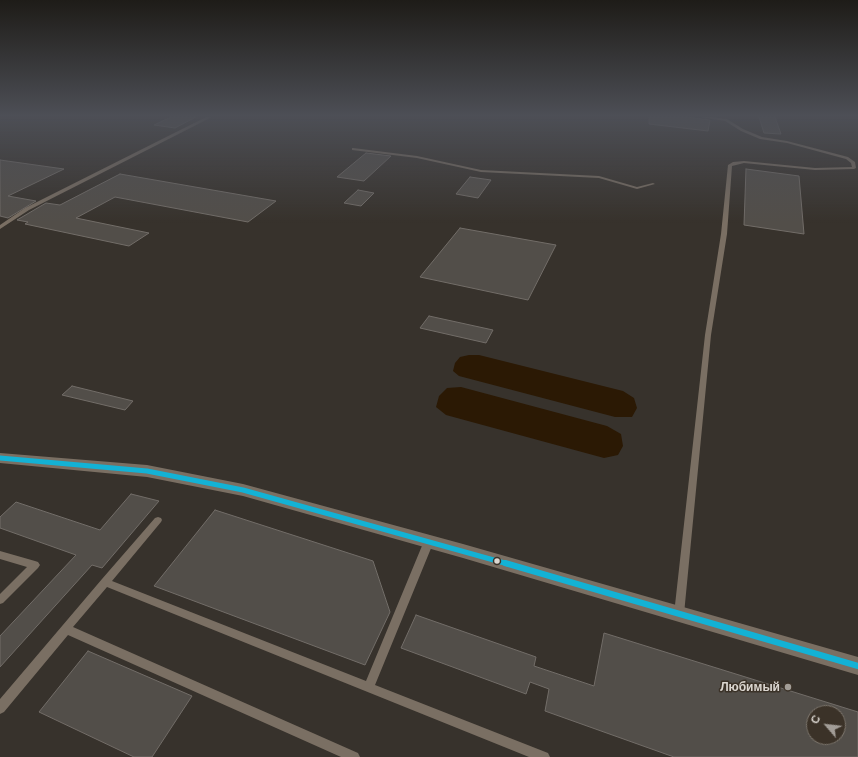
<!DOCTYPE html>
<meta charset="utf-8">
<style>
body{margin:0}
#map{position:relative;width:858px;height:757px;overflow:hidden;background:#37322c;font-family:"Work Sans",sans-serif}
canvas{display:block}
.north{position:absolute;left:806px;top:705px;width:40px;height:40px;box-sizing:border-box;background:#3b3228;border:1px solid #7b746b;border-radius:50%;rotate:298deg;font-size:11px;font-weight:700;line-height:16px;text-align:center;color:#dbd6d0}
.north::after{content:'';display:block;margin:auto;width:14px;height:18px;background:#a29d97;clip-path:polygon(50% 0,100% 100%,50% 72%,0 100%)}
</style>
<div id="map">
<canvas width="858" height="757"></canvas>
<div class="north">С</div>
</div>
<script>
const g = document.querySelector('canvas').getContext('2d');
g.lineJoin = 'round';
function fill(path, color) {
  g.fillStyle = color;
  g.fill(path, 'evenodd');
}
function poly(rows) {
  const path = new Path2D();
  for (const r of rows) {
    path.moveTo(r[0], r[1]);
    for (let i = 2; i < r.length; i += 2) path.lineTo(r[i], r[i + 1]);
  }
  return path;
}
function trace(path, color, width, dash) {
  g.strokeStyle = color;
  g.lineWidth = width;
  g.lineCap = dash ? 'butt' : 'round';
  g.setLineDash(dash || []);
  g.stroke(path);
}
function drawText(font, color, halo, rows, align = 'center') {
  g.font = font + ' "Work Sans",sans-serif';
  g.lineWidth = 3;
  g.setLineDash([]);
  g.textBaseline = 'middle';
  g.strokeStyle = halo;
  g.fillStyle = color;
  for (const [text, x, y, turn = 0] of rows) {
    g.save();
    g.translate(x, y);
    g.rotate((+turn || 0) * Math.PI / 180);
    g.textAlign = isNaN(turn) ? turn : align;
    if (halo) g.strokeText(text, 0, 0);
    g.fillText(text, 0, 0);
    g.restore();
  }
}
fill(poly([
 [469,355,479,355,623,391,634,398,637,408,632,417,615,417,459,376,453,371,455,363,460,357],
 [461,387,607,426,621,434,623,446,618,455,604,458,446,415,436,407,439,396,447,388]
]), '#2b1904');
const building = poly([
 [171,117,196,117,175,128,154,125,171,117],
 [649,117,687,117,710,120,708,131,649,124,649,117],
 [759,117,775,117,781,134,764,133,759,117],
 [366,153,391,156,364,181,337,177,366,153],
 [0,160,64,169,8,196,36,201,8,218,0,216,0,160],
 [746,169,799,176,804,234,744,225,746,169],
 [120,174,276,201,248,222,115,197,76,218,149,233,129,246,25,224,28,222,17,220,46,203,60,205,120,174],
 [470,177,491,180,478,198,456,194,470,177],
 [358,190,374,193,361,206,344,203,358,190],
 [460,228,556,245,528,300,420,277,460,228],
 [429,316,493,330,486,343,420,328,429,316],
 [72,386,133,401,125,410,62,395,72,386],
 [131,494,159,501,102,568,92,565,0,667,0,636,76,555,0,528,0,517,16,502,100,530,131,494],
 [215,510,373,561,390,612,365,665,154,586,215,510],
 [416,615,536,657,534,666,594,686,604,633,858,712,858,757,674,757,545,711,549,689,530,682,526,694,401,648,416,615],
 [814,713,838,713,838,737,814,737,814,713],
 [88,651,192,696,152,757,134,757,39,712,88,651]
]);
fill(building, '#524e49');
trace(building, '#726d68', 1);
fill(poly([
 [206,117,212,117,29,210,0,229,0,225,25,208,206,117],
 [699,117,713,117,727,119,743,129,762,137,787,141,848,157,855,162,856,168,854,169,815,170,744,163,732,166,727,234,711,335,684,614,683,617,679,618,675,617,674,614,705,335,721,234,728,165,733,162,744,161,815,168,852,167,851,163,846,159,787,143,760,139,741,131,725,121,699,117],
 [353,148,417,156,481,170,599,176,637,187,653,183,655,184,637,189,599,178,481,172,417,158,352,150,352,148,353,148],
 [158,517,161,518,162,520,161,522,112,581,366,681,424,541,426,538,429,537,432,538,434,541,375,685,548,753,550,757,529,757,107,587,73,627,358,753,360,757,341,757,68,635,4,712,0,714,0,699,102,579,155,518,158,517],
 [0,551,35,561,38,562,40,565,38,568,3,603,0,604,0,594,27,567,0,559,0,551]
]), '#7a6f63');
fill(poly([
 [0,453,147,465,243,484,463,544,858,657,858,675,463,558,243,496,147,477,0,463,0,453]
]), '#7a6f63');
trace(poly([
 [0,458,147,471,243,490,508,564]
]), '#13b2d5', 5);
trace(poly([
 [505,563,858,666]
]), '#13b2d5', 6);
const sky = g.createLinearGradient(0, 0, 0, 223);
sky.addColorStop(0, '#1e1c18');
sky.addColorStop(0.52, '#4d4f56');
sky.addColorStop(1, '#4d4f5600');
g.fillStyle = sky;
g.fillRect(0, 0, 858, 223);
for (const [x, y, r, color] of [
 [497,561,3.5,"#dbd6d0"],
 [788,687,4,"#a29d97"]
]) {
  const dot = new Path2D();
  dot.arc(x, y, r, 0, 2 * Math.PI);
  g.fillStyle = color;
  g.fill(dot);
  trace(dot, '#3b3228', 1.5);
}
drawText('bold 12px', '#dbd6d0', '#3b3228', [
 ["Любимый",780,687]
], 'right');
</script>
